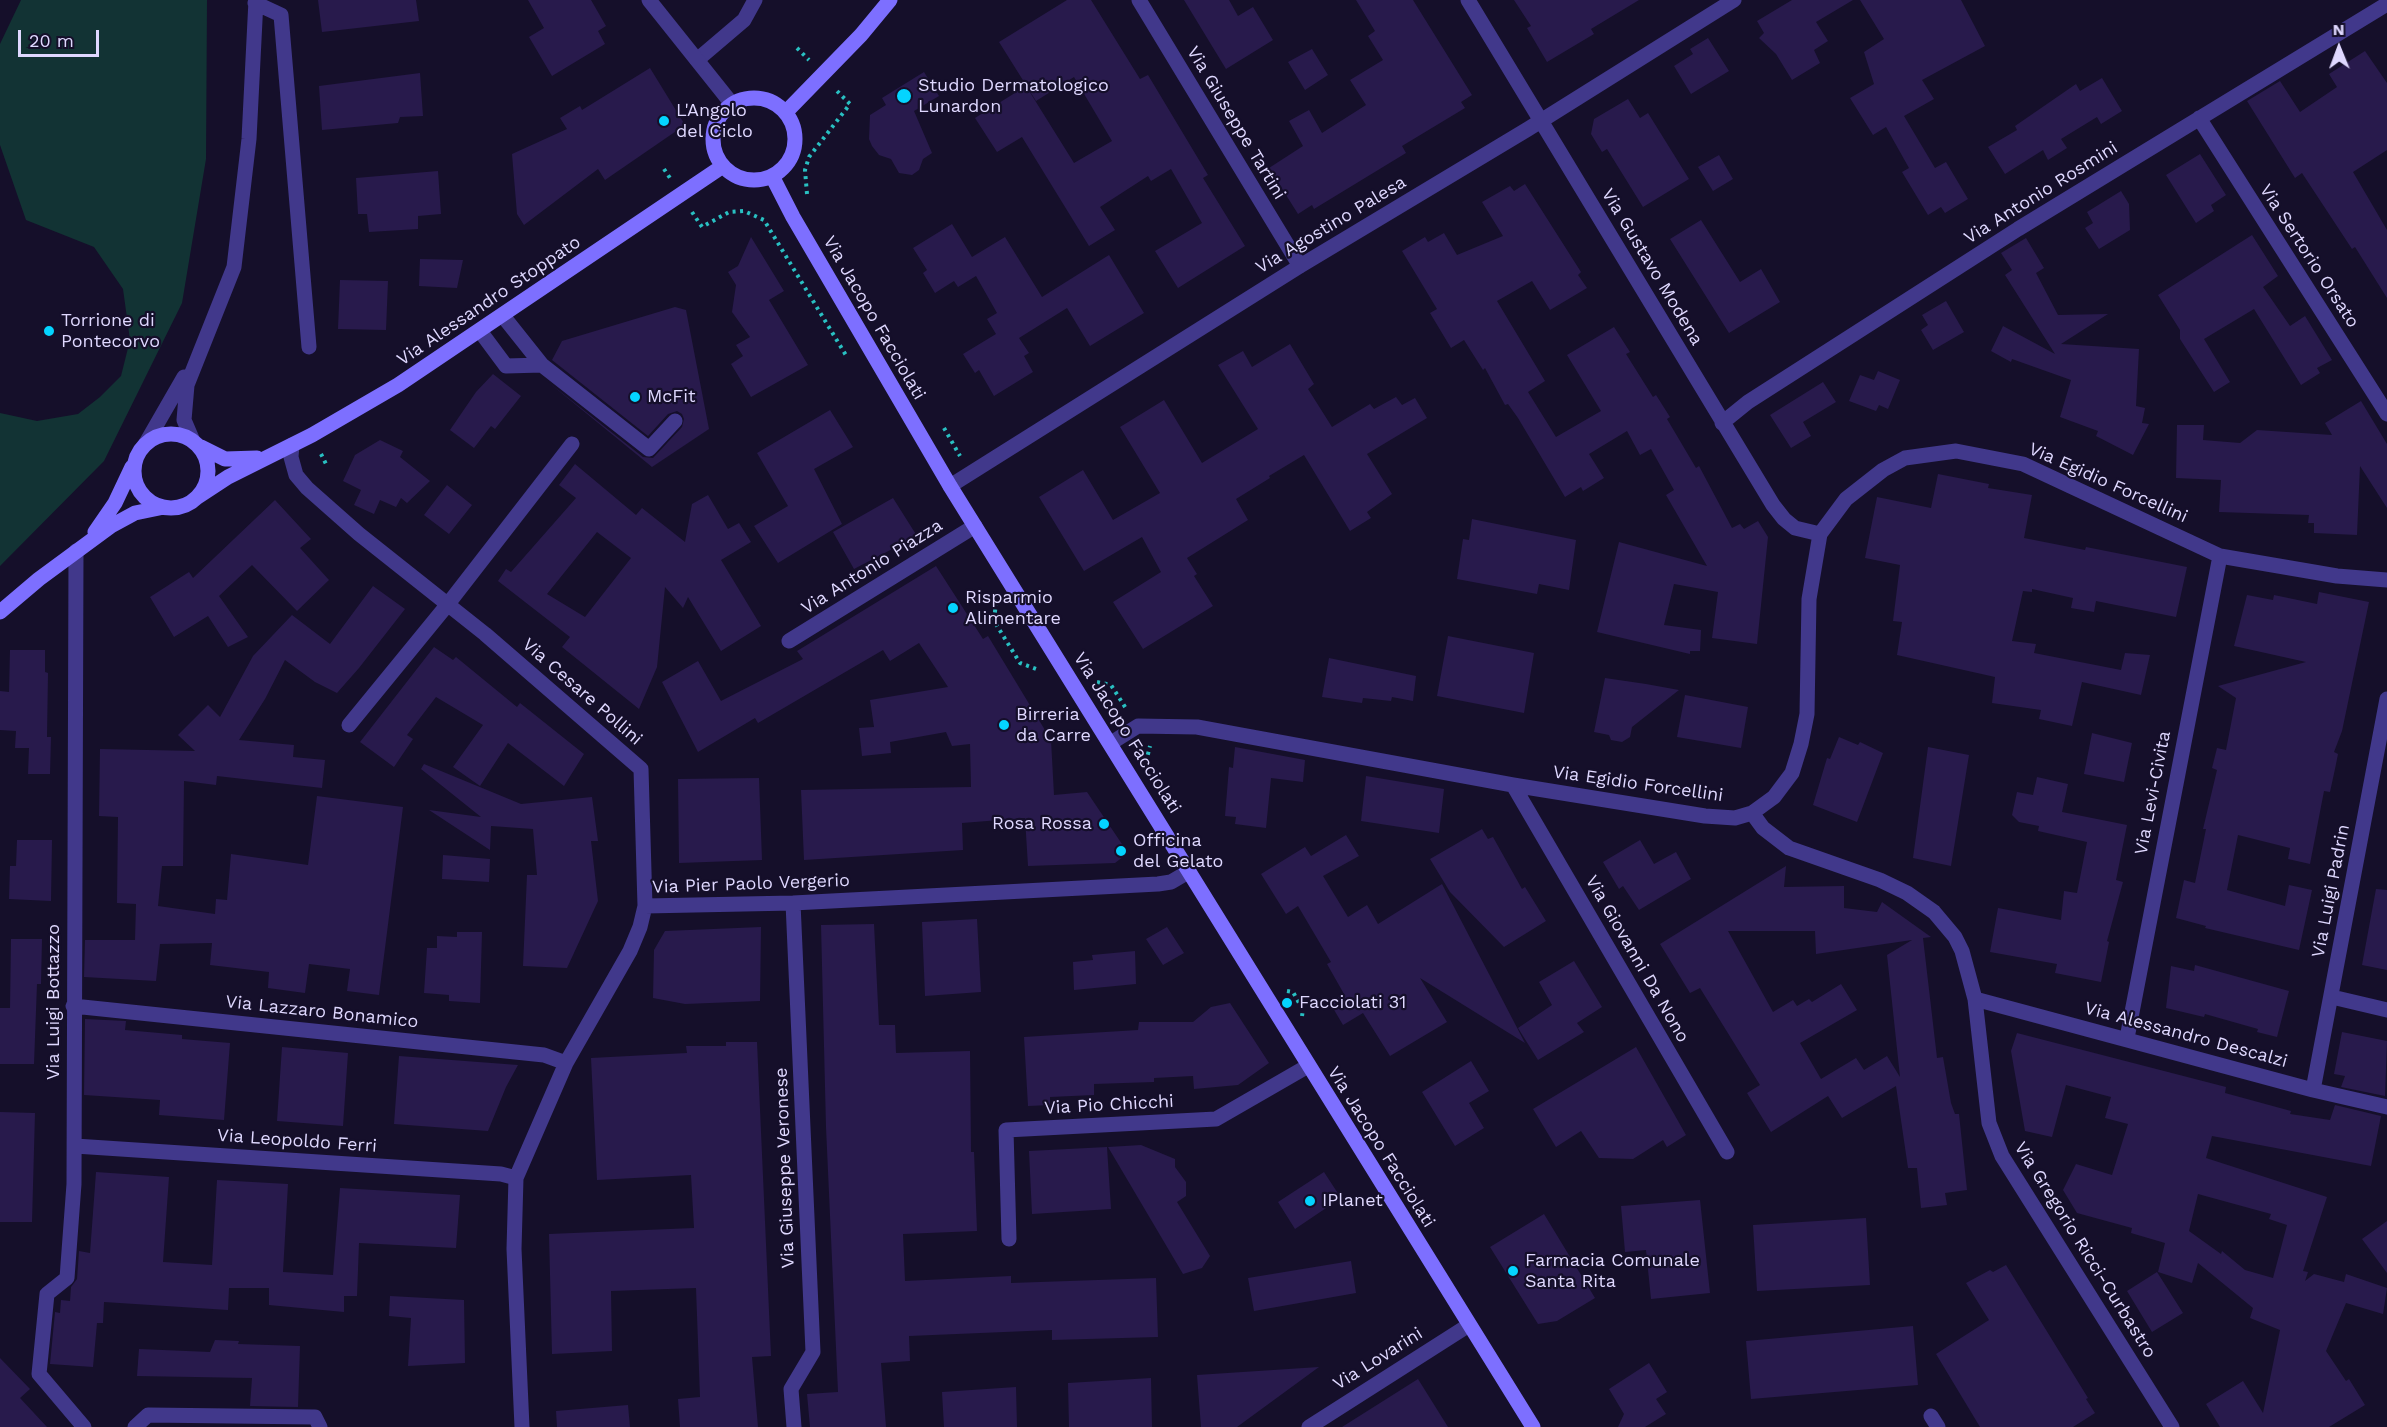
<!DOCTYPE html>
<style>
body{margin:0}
#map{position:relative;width:2387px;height:1427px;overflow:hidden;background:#150f2a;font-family:"Work Sans",sans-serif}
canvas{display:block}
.north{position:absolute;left:2309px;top:18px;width:60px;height:60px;-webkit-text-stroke:4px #150f2a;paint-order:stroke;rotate:359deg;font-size:16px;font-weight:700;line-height:24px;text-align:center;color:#dfd8ff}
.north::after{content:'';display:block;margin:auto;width:21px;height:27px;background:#dfd8ff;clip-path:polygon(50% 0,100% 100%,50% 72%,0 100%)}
.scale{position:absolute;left:18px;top:30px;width:81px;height:27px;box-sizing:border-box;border:3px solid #dfd8ff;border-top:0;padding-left:8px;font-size:18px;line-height:21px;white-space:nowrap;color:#dfd8ff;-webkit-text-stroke:4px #150f2a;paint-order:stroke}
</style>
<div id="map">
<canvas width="2387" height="1427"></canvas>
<div class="north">N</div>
<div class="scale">20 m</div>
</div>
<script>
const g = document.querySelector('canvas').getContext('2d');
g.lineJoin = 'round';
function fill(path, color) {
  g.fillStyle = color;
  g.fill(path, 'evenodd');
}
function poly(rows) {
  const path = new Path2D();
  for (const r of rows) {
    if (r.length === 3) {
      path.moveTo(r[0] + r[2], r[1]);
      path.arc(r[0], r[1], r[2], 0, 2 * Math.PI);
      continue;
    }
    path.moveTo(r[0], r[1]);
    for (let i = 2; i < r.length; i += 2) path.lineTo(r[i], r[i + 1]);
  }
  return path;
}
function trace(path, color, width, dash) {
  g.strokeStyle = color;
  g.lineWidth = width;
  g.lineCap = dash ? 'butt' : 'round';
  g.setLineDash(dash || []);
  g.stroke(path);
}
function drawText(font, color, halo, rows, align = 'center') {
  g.font = font + ' "Work Sans",sans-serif';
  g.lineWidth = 4.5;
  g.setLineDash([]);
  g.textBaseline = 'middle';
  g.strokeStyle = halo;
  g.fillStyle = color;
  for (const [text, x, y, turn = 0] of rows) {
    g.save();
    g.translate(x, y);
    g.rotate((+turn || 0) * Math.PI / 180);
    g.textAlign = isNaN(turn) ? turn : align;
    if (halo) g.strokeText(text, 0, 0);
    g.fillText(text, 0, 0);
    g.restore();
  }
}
fill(poly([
 [21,0,207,0,206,159,182,303,104,461,0,566,0,413,37,421,78,414,100,397,121,376,130,340,123,289,94,247,26,220,0,145,0,44]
]), '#123334');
fill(poly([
 [318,0,416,0,419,21,322,32],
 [528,0,591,0,606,26,598,31,605,44,552,76,529,37,544,28],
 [1067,0,1091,0,1140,79,1148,75,1208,175,1203,178,1245,246,1178,288,1155,251,1202,223,1171,169,1151,181,1148,176,1100,207,1115,230,1089,246,1022,137,997,152,975,118,1026,86,1074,163,1112,141,1074,77,1036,101,999,42],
 [1184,0,1229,0,1238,16,1253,7,1273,40,1226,69],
 [1356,0,1413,0,1472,95,1461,102,1465,108,1402,146,1406,153,1314,209,1312,205,1298,214,1269,168,1303,146,1289,121,1309,110,1322,133,1366,105,1350,80,1383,60,1368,36,1375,31],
 [1514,0,1639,0,1591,29,1594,34,1547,62,1527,28,1531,26],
 [1792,0,1853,0,1816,22,1828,41,1814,50,1820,63,1792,80,1776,54,1759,38,1764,33,1757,21],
 [1860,0,1961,0,1985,46,1922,80,1934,99,1904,116,1935,168,1946,162,1968,199,1945,213,1941,207,1928,215,1902,172,1909,168,1886,127,1873,135,1850,98,1874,84,1864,52,1884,39],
 [1708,38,1729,71,1691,94,1674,66,1693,54,1690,49],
 [1312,49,1328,75,1305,90,1288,62],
 [2365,51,2387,83,2387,150,2353,172,2387,230,2387,298,2355,247,2352,249,2302,173,2295,178,2247,101,2280,81,2300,112,2337,87,2329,74],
 [650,68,685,125,605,180,598,169,524,225,517,214,512,154,567,129,560,118,580,106,582,110],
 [924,72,939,96,914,111,932,153,923,159,919,170,912,175,899,173,891,159,879,155,872,146,869,139,870,115,886,105,882,98],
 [420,73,423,116,400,117,398,123,322,130,319,86],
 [2102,78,2122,111,2101,124,2097,117,2061,139,2067,148,2048,160,2043,150,2005,174,1988,147,2017,130,2015,126,2076,84,2080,91],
 [1628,99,1640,118,1648,113,1689,179,1643,207,1607,149,1602,152,1591,134,1594,119],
 [2200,154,2226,195,2211,205,2214,211,2196,223,2166,175],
 [1719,155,1733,179,1713,191,1698,167],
 [438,171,441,214,418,216,418,229,369,232,367,214,358,214,356,178],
 [1525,184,1581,272,1578,275,1587,288,1550,310,1532,281,1497,301,1545,381,1528,392,1556,437,1601,411,1567,355,1614,327,1630,352,1626,354,1653,397,1656,395,1670,417,1667,419,1696,468,1699,466,1732,528,1740,524,1744,529,1758,521,1768,537,1757,644,1712,638,1718,592,1674,584,1664,625,1701,630,1700,651,1690,651,1690,654,1597,632,1619,542,1707,566,1666,495,1674,490,1651,449,1640,455,1627,431,1589,454,1604,478,1583,491,1581,487,1565,497,1518,418,1508,404,1505,405,1485,368,1483,370,1464,340,1451,348,1430,313,1437,309,1402,251,1425,237,1428,242,1444,233,1457,255,1503,236,1482,202,1510,186,1514,191],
 [2121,191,2129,204,2130,230,2099,249,2085,228,2093,223,2087,212],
 [1701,220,1740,282,1761,269,1780,302,1729,333,1670,239],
 [952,224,972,257,1005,237,1042,297,1109,255,1144,313,1090,346,1067,308,1019,338,1029,353,1024,356,1033,372,994,396,979,370,975,373,963,354,996,334,987,319,997,313,976,276,958,287,954,281,935,293,923,273,927,270,913,248],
 [2252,235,2278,276,2263,287,2290,326,2305,316,2332,360,2317,368,2320,373,2301,385,2254,309,2204,339,2230,382,2214,392,2180,339,2180,330,2158,295],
 [751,237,784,291,769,300,808,365,751,397,731,364,743,356,736,345,750,337,732,312,736,285,728,272,738,266],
 [2026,238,2044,268,2036,273,2058,315,2108,314,2061,344,2139,349,2136,406,2145,408,2142,423,2149,424,2133,455,2096,436,2098,431,2060,417,2071,380,2012,359,2011,362,1991,351,2003,326,2055,354,2005,275,2012,270,2001,253],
 [420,259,463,260,457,288,419,286],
 [340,280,388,281,386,330,338,329],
 [1946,301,1964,332,1933,350,1921,330,1928,325,1922,315],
 [675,307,686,310,709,429,652,467,548,382,643,457,653,458,682,427,684,419,682,414,677,411,668,414,648,436,552,360,562,341],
 [1290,344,1314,384,1308,389,1332,427,1370,404,1374,409,1396,397,1402,405,1415,398,1427,418,1367,454,1392,494,1367,512,1371,518,1350,531,1304,455,1269,476,1270,478,1236,499,1248,520,1187,558,1197,574,1194,576,1213,606,1143,649,1113,602,1161,572,1142,537,1084,571,1039,497,1083,470,1113,520,1160,493,1120,427,1164,400,1202,463,1258,429,1218,365,1243,351,1252,367],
 [1878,371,1900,380,1888,409,1879,405,1876,411,1849,401,1860,375,1874,380],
 [493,374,521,396,495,429,491,426,474,448,450,430,476,392],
 [1823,382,1836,402,1803,422,1811,436,1791,448,1770,415],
 [2361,401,2387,444,2387,508,2360,466,2357,535,2314,533,2314,523,2308,523,2309,515,2219,512,2221,480,2176,478,2177,425,2204,425,2203,440,2240,443,2257,430,2332,435,2325,423],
 [830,410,853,447,814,469,842,524,778,563,754,526,788,506,757,453],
 [380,440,403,451,400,457,430,481,407,503,401,498,396,507,380,500,374,514,354,505,361,490,343,481,355,455],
 [575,464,636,515,642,508,685,542,692,504,708,495,728,529,739,523,751,542,721,560,761,626,721,651,688,597,683,608,665,587,657,667,639,709,562,647,570,637,498,581,506,569,511,572,576,498,559,485],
 [597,532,631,558,585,617,547,594],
 [1938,474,1989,484,1988,488,2032,495,2024,538,2085,550,2086,547,2187,567,2176,617,2096,601,2094,612,2071,608,2073,598,2032,589,2032,592,2023,591,2012,641,2036,644,2034,653,2121,670,2125,653,2150,655,2141,695,2082,682,2072,726,2039,719,2041,710,1992,703,1995,677,1897,655,1902,622,1893,621,1900,565,1865,558,1877,497,1931,508],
 [447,485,472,505,449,534,424,515],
 [893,498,917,536,854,569,833,532],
 [275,500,311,539,300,548,329,580,297,611,252,565,219,596,248,637,228,647,208,616,174,637,150,597,189,572,193,578],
 [1472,519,1576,540,1569,590,1539,584,1537,594,1457,579,1463,539,1469,540],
 [936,566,983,639,988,636,1051,740,1054,795,1087,792,1128,853,1115,863,1028,866,1025,818,962,823,963,850,804,860,801,790,971,787,970,744,952,746,946,732,890,742,891,753,862,756,859,728,874,727,870,700,948,687,919,643,890,661,883,650,758,723,755,718,698,752,662,682,698,661,721,701,803,659,797,651],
 [373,586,405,609,359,668,337,693,315,682,285,660,265,699,239,740,294,745,293,757,325,760,322,788,217,776,216,785,184,781,183,866,162,866,158,906,215,914,216,899,227,900,231,854,308,865,317,796,403,807,379,995,347,991,350,969,309,964,305,993,268,988,269,972,210,965,212,943,160,944,156,981,84,977,85,940,135,940,136,904,117,903,118,817,99,816,100,749,195,751,178,735,208,705,220,717,253,656,292,615,330,644],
 [2319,592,2369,602,2342,731,2334,752,2338,754,2335,769,2330,792,2324,791,2310,864,2288,859,2290,848,2238,835,2227,890,2285,906,2289,885,2312,890,2299,950,2205,928,2206,926,2176,918,2184,880,2195,883,2206,829,2203,829,2217,770,2212,768,2217,748,2226,750,2236,698,2218,686,2306,662,2234,646,2247,595,2273,600,2274,595,2317,604],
 [1448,636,1534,653,1524,713,1437,696],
 [434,647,453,660,456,657,517,707,520,703,584,754,564,786,508,743,480,786,453,767,483,725,436,697,407,735,413,739,394,767,360,742],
 [10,650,45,650,45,672,48,673,47,737,51,737,50,774,28,774,29,748,15,748,16,731,0,730,0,691,9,692],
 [1329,658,1416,676,1413,701,1392,697,1391,701,1363,698,1362,703,1322,697],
 [1605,678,1646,684,1679,690,1632,727,1630,737,1622,742,1611,740,1609,735,1594,732],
 [1685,695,1748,707,1741,748,1677,737],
 [2092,733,2132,743,2124,782,2084,774],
 [1839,737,1858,745,1860,742,1883,753,1857,822,1813,805,1827,758,1830,759],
 [1235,747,1305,760,1303,782,1271,778,1266,828,1235,824,1236,817,1225,816,1229,767,1233,768],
 [1928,747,1969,755,1951,866,1913,858],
 [424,764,521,804,592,797,598,841,591,841,598,901,567,968,523,966,527,875,537,875,533,829,491,826,490,850,429,810,481,817,421,769],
 [1366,776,1444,789,1439,833,1361,821],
 [2037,777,2068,784,2062,812,2127,825,2116,880,2123,882,2107,941,2109,942,2101,982,2055,973,2057,964,1990,952,1998,908,2061,920,2064,891,2077,893,2087,842,2038,831,2039,826,2019,822,2012,815,2017,792,2033,795],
 [759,778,762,860,679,863,678,779],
 [1482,829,1488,839,1493,837,1522,889,1525,887,1546,921,1504,947,1450,892,1430,859],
 [1346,835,1359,856,1323,876,1348,917,1367,905,1378,924,1442,884,1525,1043,1420,978,1447,1022,1390,1056,1363,1013,1343,1025,1330,1003,1344,994,1327,964,1331,962,1298,906,1286,914,1261,874,1305,847,1311,856],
 [17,840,52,840,51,901,9,899,10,866,16,866],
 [1640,840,1654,864,1676,852,1691,879,1639,910,1623,886,1619,889,1603,862],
 [443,855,490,859,489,882,442,879],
 [1786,866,1784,887,1844,886,1844,908,1877,912,1882,902,1931,937,1923,938,1937,1058,1943,1057,1951,1103,1955,1114,1959,1114,1967,1190,1945,1193,1947,1205,1921,1208,1917,1168,1908,1168,1896,1086,1842,1118,1828,1096,1771,1132,1747,1093,1760,1085,1700,988,1690,993,1660,944],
 [1728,931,1815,931,1816,954,1912,940,1887,955,1900,1077,1887,1056,1864,1070,1856,1058,1821,1079,1800,1043,1857,1010,1841,984,1812,1002,1809,999,1797,1006,1793,1000,1773,1012],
 [2376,889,2387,890,2387,970,2362,965],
 [977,919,981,992,925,996,922,922],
 [874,924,879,1025,895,1025,896,1053,970,1051,971,1152,974,1152,977,1231,903,1234,905,1281,1011,1276,1011,1283,1156,1278,1158,1337,1052,1340,1052,1330,909,1336,910,1361,881,1363,886,1427,810,1427,807,1394,838,1392,826,1127,821,925],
 [761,927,760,1001,685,1004,653,998,654,950,665,931],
 [1167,927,1184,953,1163,965,1146,939],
 [457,932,482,932,480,1003,449,1001,449,995,424,993,427,948,437,948,437,936,457,937],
 [11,939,42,939,41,984,37,984,34,1064,0,1064,0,1008,10,1008],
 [1135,951,1136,984,1074,990,1073,962,1093,960,1092,955],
 [1574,961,1602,1007,1577,1023,1584,1032,1538,1060,1518,1028,1552,1005,1539,982],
 [2195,965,2289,991,2277,1037,2257,1032,2258,1029,2205,1014,2204,1017,2166,1008,2171,966,2194,971],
 [1230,1003,1269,1063,1238,1085,1194,1089,1193,1076,1154,1078,1154,1082,1094,1084,1094,1095,1050,1097,1050,1105,1028,1106,1024,1037,1138,1030,1139,1022,1193,1022,1211,1007],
 [85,1019,126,1021,125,1030,182,1035,182,1039,230,1043,224,1120,159,1115,160,1100,84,1095],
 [2342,1032,2387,1041,2385,1096,2341,1087,2345,1076,2334,1074],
 [2017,1033,2226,1087,2225,1093,2291,1111,2290,1114,2330,1120,2335,1105,2381,1116,2371,1166,2212,1136,2206,1158,2327,1197,2303,1271,2308,1272,2305,1281,2314,1274,2344,1282,2346,1274,2387,1288,2383,1314,2346,1303,2326,1351,2346,1381,2349,1379,2365,1405,2329,1427,2220,1427,2206,1404,2243,1381,2263,1413,2280,1330,2250,1318,2253,1308,2198,1263,2192,1283,2158,1272,2165,1243,2131,1233,2132,1228,2077,1213,2063,1190,2076,1164,2112,1175,2128,1124,2105,1118,2111,1097,2066,1085,2052,1137,2025,1131,2011,1051],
 [2198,1194,2271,1214,2269,1219,2287,1225,2273,1278,2245,1270,2222,1251,2221,1254,2189,1231],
 [726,1042,757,1042,771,1356,752,1357,758,1427,680,1427,678,1399,700,1397,696,1288,611,1291,612,1351,552,1354,549,1234,694,1228,691,1175,597,1180,591,1058,687,1053,686,1046,726,1046],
 [282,1047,348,1053,343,1126,277,1121],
 [1636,1047,1686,1135,1667,1147,1663,1140,1633,1159,1599,1158,1581,1131,1556,1147,1533,1109],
 [399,1056,518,1065,506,1087,488,1131,394,1124],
 [1471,1061,1489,1091,1469,1103,1484,1128,1455,1146,1422,1092],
 [0,1112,35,1113,32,1222,0,1222],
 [1141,1145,1175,1159,1175,1167,1186,1182,1186,1196,1177,1202,1210,1256,1202,1268,1183,1274,1108,1147],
 [1107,1147,1111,1209,1032,1214,1029,1151],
 [96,1172,169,1177,163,1262,212,1265,217,1180,288,1184,283,1272,333,1275,340,1188,460,1195,456,1248,359,1243,357,1296,344,1296,344,1312,269,1305,269,1288,229,1288,228,1310,104,1302,103,1323,97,1323,93,1367,50,1364,55,1312,60,1313,61,1300,70,1301,71,1287,77,1279,79,1251,90,1253],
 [1324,1172,1341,1198,1295,1229,1278,1202],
 [1700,1200,1710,1293,1651,1299,1646,1250,1625,1252,1621,1206],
 [1544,1214,1595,1298,1557,1321,1538,1324,1490,1247],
 [1866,1218,1870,1285,1757,1291,1753,1225],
 [2387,1221,2387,1273,2362,1239],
 [1351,1261,1356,1293,1254,1311,1248,1278],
 [2006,1265,2088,1398,2086,1399,2095,1413,2073,1427,1980,1427,1936,1354,1989,1320,1966,1283,1990,1270,1993,1272],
 [2157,1272,2183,1313,2152,1332,2127,1291],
 [390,1296,464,1300,465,1363,408,1366,411,1318,389,1316],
 [1913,1326,1918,1385,1751,1399,1746,1341],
 [215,1340,239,1341,238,1344,300,1346,298,1407,250,1406,252,1378,137,1376,139,1349,210,1352],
 [0,1358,30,1389,20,1398,47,1427,0,1427],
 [1649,1363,1667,1392,1656,1399,1666,1414,1645,1427,1618,1427,1624,1414,1609,1389],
 [1319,1367,1237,1427,1201,1427,1197,1375],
 [1151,1378,1152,1427,1069,1427,1068,1383],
 [1418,1379,1448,1427,1342,1427],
 [1016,1387,1017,1427,944,1427,942,1392],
 [628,1405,630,1427,557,1427,556,1411]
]), '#281a4c');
trace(poly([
 [797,48,809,60],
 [664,169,670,178],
 [807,194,805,170,809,157,850,104,836,90],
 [692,212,702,227,729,212,744,211,764,220,847,357],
 [944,428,960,456],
 [321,454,327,466],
 [996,602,994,621,1020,663,1039,670],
 [1097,682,1111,685,1127,710],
 [1146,762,1150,746],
 [1287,991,1293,992,1303,1010,1302,1016]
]), '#29c0c2', 4, [3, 4.5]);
trace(poly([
 [697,60,744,20,755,0],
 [503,316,542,365,649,449,675,421],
 [480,331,506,366,542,365],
 [1931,1416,1938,1427],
 [135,1427,148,1415,315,1417,320,1427]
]), '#41388b', 15);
trace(poly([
 [649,0,732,104],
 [1139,0,1300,266],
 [1468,0,1773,505,1784,519,1795,528,1820,534],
 [255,3,281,15,309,347],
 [2199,118,2387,414],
 [1722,423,1748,402,2018,229,2387,4],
 [193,441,184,420,187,385,234,267,249,139,256,0],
 [146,443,184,377],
 [292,445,291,457,296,475,307,488,359,534,485,634,641,769,645,906,640,927,630,951,566,1063,516,1178,514,1249,522,1427],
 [950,486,1300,266,1528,129,1734,0],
 [76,551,74,1184,67,1278,47,1294,39,1374,84,1427],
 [789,641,975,526],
 [349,725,448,604,572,444],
 [1111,743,1138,726,1197,727,1513,785,1705,816,1735,818,1752,813,1774,797,1792,773,1801,744,1807,714,1809,599,1820,534,1846,499,1883,470,1905,458,1956,451,2023,464,2220,556,2337,576,2387,580],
 [1513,785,1727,1152],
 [1752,813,1763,828,1789,848,1880,880,1907,893,1934,912,1955,937,1962,951,1975,999,1989,1123,2002,1156,2172,1427],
 [793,903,813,1352,791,1389,794,1427],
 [645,906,793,903,1158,884,1171,882,1188,872],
 [2332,997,2387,1010],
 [1975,999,2313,1090,2387,1107],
 [73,1006,544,1055,566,1063],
 [2127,1038,2220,556],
 [2313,1090,2387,699],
 [75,1146,501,1174,516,1178],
 [1009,1239,1006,1130,1216,1119,1308,1066],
 [1309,1427,1469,1325]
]), '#41388b', 15);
trace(poly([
 [754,139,41],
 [786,112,861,35,890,0],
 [772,176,793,217,950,486,1533,1427],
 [171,471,37],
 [201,447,225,459,257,458],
 [196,498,228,477,312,435,398,385,723,166],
 [95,532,115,503,132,467],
 [0,612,39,579,111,526,135,513,164,507]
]), '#7d6fff', 15);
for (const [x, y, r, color] of [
 [904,96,8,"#04d4ff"],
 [664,121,6,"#04d4ff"],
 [49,331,6,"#04d4ff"],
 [635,397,6,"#04d4ff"],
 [953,608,6,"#04d4ff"],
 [1004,725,6,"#04d4ff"],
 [1104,824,6,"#04d4ff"],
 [1121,851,6,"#04d4ff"],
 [1287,1003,6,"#04d4ff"],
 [1310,1201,6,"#04d4ff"],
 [1513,1271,6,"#04d4ff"]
]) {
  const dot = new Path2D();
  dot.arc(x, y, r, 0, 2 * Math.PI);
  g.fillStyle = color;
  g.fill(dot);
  trace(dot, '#150f2a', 2);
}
drawText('18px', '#dfd8ff', '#150f2a', [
 ["Studio Dermatologico",918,86],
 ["Lunardon",918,107],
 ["L'Angolo",676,111],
 ["del Ciclo",676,132],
 ["Torrione di",61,321],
 ["Pontecorvo",61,342],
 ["McFit",647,397],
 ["Risparmio",965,598],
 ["Alimentare",965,619],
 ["Birreria",1016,715],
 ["da Carre",1016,736],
 ["Rosa Rossa",1092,824,"right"],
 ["Officina",1133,841],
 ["del Gelato",1133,862],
 ["Facciolati 31",1299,1003],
 ["IPlanet",1322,1201],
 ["Farmacia Comunale",1525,1261],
 ["Santa Rita",1525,1282]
], 'left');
drawText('18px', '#dfd8ff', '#150f2a', [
 ["Via Giuseppe Tartini",1236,123,59],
 ["Via Antonio Rosmini",2041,193,-32],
 ["Via Agostino Palesa",1331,225,-31],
 ["Via Sertorio Orsato",2309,256,57],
 ["Via Gustavo Modena",1652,267,59],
 ["Via Alessandro Stoppato",489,301,-34],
 ["Via Jacopo Facciolati",874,318,60],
 ["Via Egidio Forcellini",2108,483,24],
 ["Via Antonio Piazza",872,567,-32],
 ["Via Cesare Pollini",582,692,41],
 ["Via Jacopo Facciolati",1127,733,58],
 ["Via Egidio Forcellini",1638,784,8],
 ["Via Levi-Civita",2153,793,-79],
 ["Via Pier Paolo Vergerio",751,884,-2],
 ["Via Luigi Padrin",2331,891,-79],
 ["Via Giovanni Da Nono",1637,959,60],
 ["Via Luigi Bottazzo",54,1002,-90],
 ["Via Lazzaro Bonamico",322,1012,6],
 ["Via Alessandro Descalzi",2186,1035,15],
 ["Via Pio Chicchi",1109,1105,-3],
 ["Via Leopoldo Ferri",297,1141,4],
 ["Via Jacopo Facciolati",1381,1147,58],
 ["Via Giuseppe Veronese",785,1168,-92],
 ["Via Gregorio Ricci-Curbastro",2085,1250,58],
 ["Via Lovarini",1378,1359,-32]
]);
</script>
